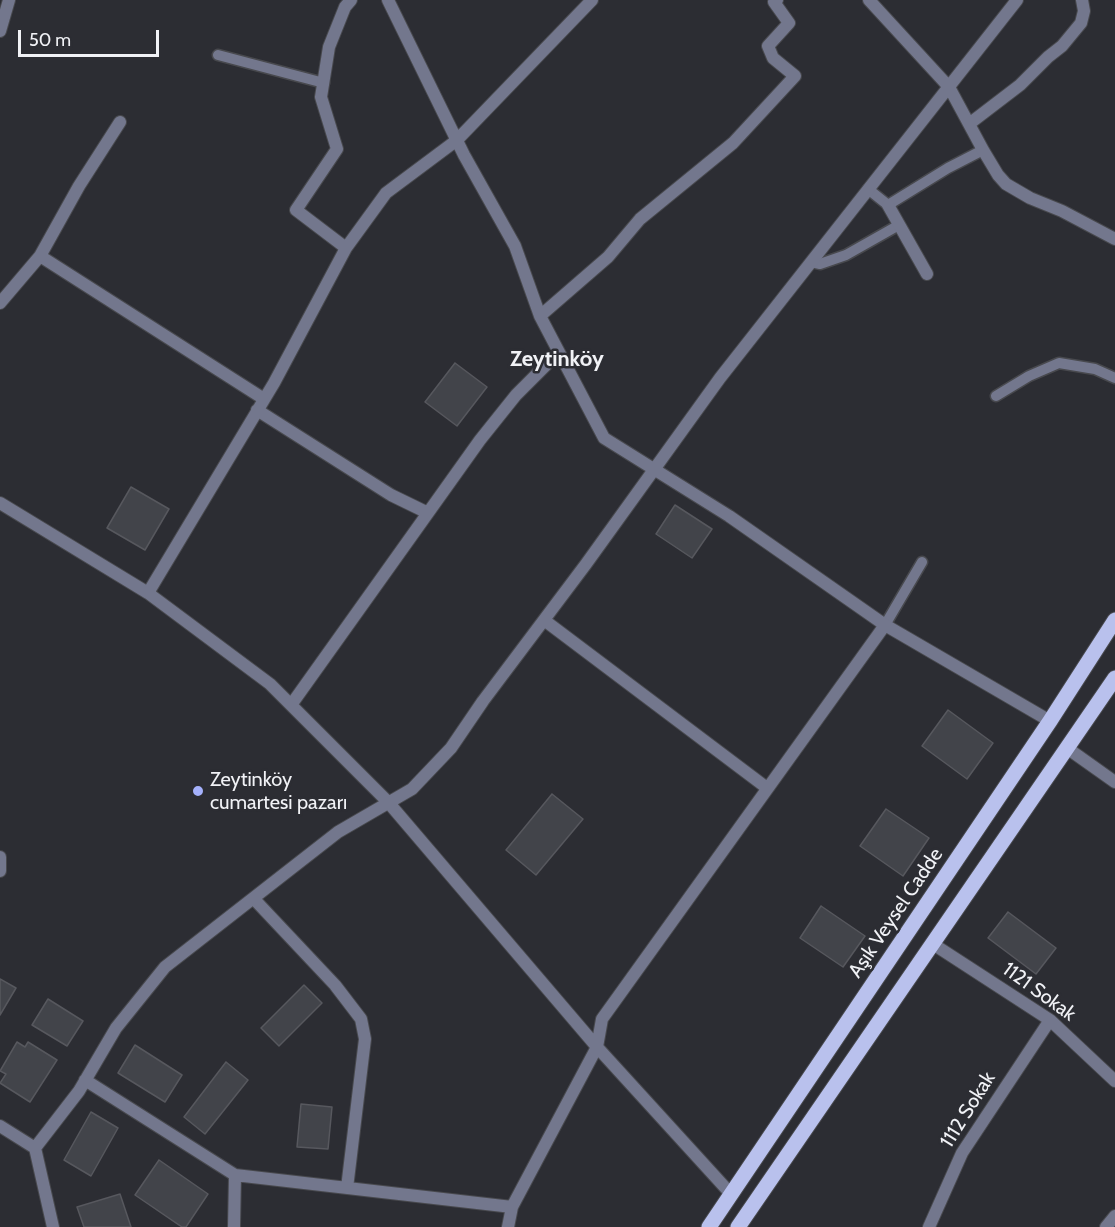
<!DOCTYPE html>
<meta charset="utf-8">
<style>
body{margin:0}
#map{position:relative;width:1115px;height:1227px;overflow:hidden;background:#2c2d33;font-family:Cabin,sans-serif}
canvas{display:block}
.scale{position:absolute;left:18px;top:30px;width:141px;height:27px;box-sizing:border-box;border:3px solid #f1f2f6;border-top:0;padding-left:8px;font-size:18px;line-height:21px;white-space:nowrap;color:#f1f2f6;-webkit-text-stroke:4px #2c2d33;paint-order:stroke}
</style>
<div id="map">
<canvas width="1115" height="1227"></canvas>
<div class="scale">50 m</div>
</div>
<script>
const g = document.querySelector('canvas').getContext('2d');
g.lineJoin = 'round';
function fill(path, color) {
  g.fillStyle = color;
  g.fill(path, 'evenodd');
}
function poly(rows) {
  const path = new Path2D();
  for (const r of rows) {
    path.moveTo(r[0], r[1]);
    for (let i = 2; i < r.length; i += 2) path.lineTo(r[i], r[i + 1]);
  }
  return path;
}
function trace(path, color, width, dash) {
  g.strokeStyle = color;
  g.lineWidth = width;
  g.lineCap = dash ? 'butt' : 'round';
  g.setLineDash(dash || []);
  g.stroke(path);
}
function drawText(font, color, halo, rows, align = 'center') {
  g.font = font + ' Cabin,sans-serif';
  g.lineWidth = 5;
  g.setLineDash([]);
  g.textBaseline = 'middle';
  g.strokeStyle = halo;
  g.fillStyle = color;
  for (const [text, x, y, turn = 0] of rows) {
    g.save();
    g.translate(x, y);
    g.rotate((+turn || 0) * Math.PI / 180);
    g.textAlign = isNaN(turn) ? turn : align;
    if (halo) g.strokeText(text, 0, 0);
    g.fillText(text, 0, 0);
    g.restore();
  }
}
const building = poly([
 [455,363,487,387,457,426,425,402,455,363],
 [131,487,169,509,145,550,107,528,131,487],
 [675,505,712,529,692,558,656,534,675,505],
 [948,710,993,743,967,779,922,746,948,710],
 [552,794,583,819,536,875,506,850,552,794],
 [886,809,929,838,903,876,860,846,886,809],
 [821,906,865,936,843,967,800,938,821,906],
 [1008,912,1056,948,1036,974,988,938,1008,912],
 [0,979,16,988,0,1015,0,979],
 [304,985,322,1003,279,1046,261,1028,304,985],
 [48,999,83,1021,67,1046,32,1025,48,999],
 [17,1042,25,1047,28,1042,57,1060,30,1102,0,1083,6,1074,0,1071,17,1042],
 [135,1045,182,1075,165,1102,118,1073,135,1045],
 [226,1062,248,1080,205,1134,184,1117,226,1062],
 [301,1104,332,1107,328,1149,297,1147,301,1104],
 [91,1112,118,1128,91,1176,64,1160,91,1112],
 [159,1160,208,1194,186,1227,182,1227,135,1195,159,1160],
 [120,1194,131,1227,84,1227,77,1207,120,1194]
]);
fill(building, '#42444a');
trace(building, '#57585e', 1.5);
const service = poly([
 [218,55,324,83],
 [868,189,888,205,948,168,983,150],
 [811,262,820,264,846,255,899,225],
 [996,396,1029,376,1059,363,1095,369,1115,378],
 [885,625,922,562]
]);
const minor = poly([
 [388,0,464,155,515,246,540,316,604,438,729,516,885,625,1050,721],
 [869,0,949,87,983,150,998,175,1006,184,1030,198,1062,211,1115,239],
 [0,31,9,0],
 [969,124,1020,85,1048,57,1062,46,1081,23,1084,11,1082,0],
 [888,205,927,274],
 [346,248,296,210,337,149,321,97,329,47,345,7,351,0],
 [40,256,264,399],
 [0,303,40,256,79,186,120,122],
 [540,316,608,257,640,219,733,143,795,76,773,58,768,46,789,23,774,2,777,0],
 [257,410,391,495,428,513],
 [0,503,148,593,270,684,388,802,597,1047,731,1194],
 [148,593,274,383,346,248,386,193,457,140,592,0],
 [544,620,767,788],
 [291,705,480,440,516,395,558,353],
 [1067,748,1115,782],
 [0,857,0,871],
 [254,899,335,985,361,1019,365,1039,347,1188],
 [933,944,1050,1020,1115,1081],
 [85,1080,235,1175,512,1207],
 [0,1126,35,1148,53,1227],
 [35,1148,79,1091,116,1028,165,967,338,832,412,789,451,748,483,701,586,564,720,378,1017,0],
 [234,1227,235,1175],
 [508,1227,512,1207,597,1047,602,1019,885,625],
 [929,1227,962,1153,1050,1020],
 [1106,1227,1115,1216]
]);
const primary = poly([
 [709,1227,1050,721,1115,620],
 [738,1227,1115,678]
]);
trace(service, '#48494e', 13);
trace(minor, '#48494e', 14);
trace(primary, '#48494e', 17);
trace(service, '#73778d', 10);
trace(minor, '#73778d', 12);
trace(primary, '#b9c1ed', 15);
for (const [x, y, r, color] of [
 [198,791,6,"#a5b1fc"]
]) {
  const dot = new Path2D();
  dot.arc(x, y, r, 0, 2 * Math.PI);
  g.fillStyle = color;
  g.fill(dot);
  trace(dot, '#2c2d33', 2);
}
drawText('20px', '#f1f2f6', '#2c2d33', [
 ["Zeytinköy",210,780],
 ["cumartesi pazarı",210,803]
], 'left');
drawText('20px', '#f1f2f6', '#2c2d33', [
 ["Aşık Veysel Cadde",896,913,-56],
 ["1121 Sokak",1039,992,36],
 ["1112 Sokak",968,1110,-58]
]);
drawText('bold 22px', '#f1f2f6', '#2c2d33', [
 ["Zeytinköy",557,360]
]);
</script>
